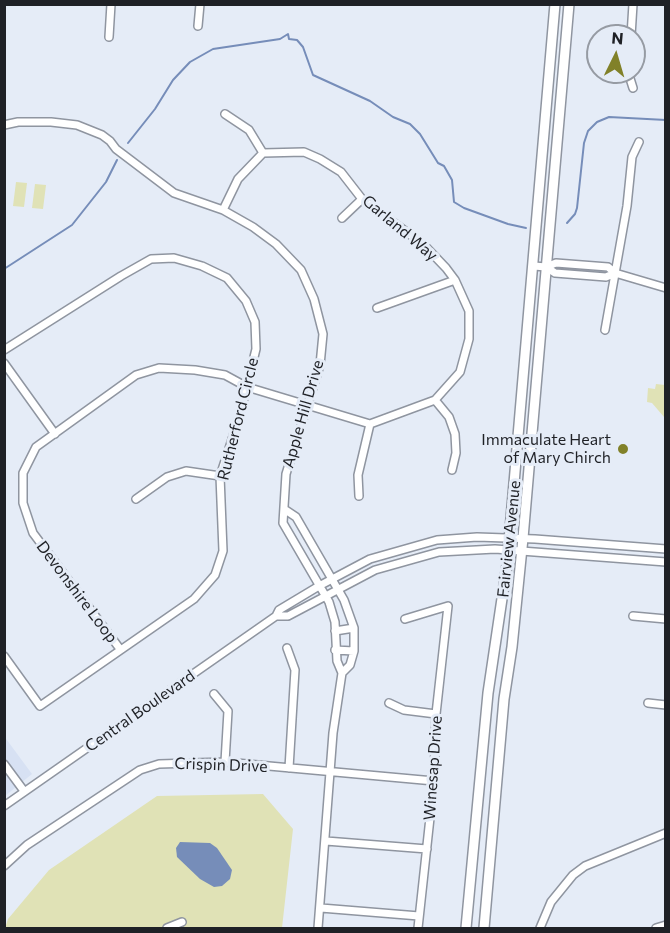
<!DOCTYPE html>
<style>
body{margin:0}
#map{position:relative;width:670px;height:933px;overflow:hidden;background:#e5ecf7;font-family:Commissioner,sans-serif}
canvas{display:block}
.frame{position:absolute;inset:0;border:6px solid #1f2126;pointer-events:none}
.north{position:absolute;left:586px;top:24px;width:60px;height:60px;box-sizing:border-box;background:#e5ecf7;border:2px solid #969ba3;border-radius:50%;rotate:5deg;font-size:16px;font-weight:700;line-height:24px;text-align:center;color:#1f2126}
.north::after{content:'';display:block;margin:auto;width:21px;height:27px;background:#818129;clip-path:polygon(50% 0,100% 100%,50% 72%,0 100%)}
</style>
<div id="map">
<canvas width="670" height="933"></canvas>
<div class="frame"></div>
<div class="north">N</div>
</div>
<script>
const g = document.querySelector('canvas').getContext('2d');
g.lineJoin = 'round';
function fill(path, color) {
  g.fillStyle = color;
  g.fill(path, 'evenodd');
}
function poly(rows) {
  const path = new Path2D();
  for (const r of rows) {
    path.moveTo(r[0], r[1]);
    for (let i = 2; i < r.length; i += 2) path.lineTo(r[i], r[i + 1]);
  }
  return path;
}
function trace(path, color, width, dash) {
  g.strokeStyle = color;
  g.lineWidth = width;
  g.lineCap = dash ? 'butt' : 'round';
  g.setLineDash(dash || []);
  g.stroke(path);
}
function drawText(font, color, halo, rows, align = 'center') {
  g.font = font + ' Commissioner,sans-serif';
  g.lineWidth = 6;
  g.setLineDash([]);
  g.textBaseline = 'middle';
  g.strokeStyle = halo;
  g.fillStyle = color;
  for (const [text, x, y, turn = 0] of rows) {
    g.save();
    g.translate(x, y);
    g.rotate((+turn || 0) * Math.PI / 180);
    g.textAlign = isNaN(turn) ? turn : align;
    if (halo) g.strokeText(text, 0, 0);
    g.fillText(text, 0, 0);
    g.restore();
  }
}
fill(poly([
 [4,736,32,774,5,796,4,796]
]), '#d7e1f3');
fill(poly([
 [16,182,27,183,24,207,13,206],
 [35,184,46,185,43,209,32,208],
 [656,384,665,385,664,417,652,403,647,402,648,388,655,389],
 [263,794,293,829,282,928,5,928,8,919,49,870,157,796]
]), '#e0e2b6');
fill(poly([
 [180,842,210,843,217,848,232,870,230,879,222,886,214,887,200,879,177,857,176,848]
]), '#768db9');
trace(poly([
 [128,143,155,109,173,80,190,62,213,49,280,39,288,34,289,39,297,40,303,47,313,75,370,101,393,117,410,124,420,134,438,163,444,166,452,180,454,202,464,208,508,224,526,228],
 [567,223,575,214,577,208,584,143,588,131,597,122,609,117,666,120],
 [4,269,72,225,106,182,117,160]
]), '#768db9', 2);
const minor = poly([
 [198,26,200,4],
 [631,36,633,4],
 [109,37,111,4],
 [628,72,633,88],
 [225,114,249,130,263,153],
 [4,125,18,122,51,122,77,125,102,135,110,141,116,149,174,193,223,210,253,227,276,244,301,270,314,299,323,334,320,365,286,474,283,523,329,602,335,622,337,661,342,673,333,733,318,928],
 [342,218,362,199],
 [534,266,546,267,555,273,606,277,615,273],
 [546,267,556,263,608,267,615,273,666,288],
 [377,308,455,280],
 [605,330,627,206,632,157,639,142],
 [4,350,121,276,151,259,174,258,202,266,227,278,246,301,255,322,256,349,239,418,220,476,223,551,215,575,194,599,40,706,4,656],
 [4,363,55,434],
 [435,400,449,417,455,434,456,453,452,470],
 [359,496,358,475,370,424],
 [136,499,167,477,186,471,220,476],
 [284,509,296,517,344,600,354,628,354,651,350,665,342,673],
 [276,616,288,616,375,570,439,552,495,549,666,562],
 [633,616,666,619],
 [405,619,448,606,436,714,434,781,418,928],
 [335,631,354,628],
 [287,648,295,670,289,768],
 [120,649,33,533,23,503,23,473,36,447,136,375,159,368,195,370,225,375,247,387,370,424,435,400,460,372,469,339,469,311,455,280,446,268,424,245,362,199,341,172,320,159,304,152,263,153,238,179,223,210],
 [335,650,354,651],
 [214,694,228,711,225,762],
 [389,703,404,710,436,714],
 [648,703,666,705],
 [4,764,24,791],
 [4,806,276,616,279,610,319,586,370,559,437,540,477,537,535,539,666,549],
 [326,841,427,849],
 [4,866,27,845,140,770,159,764,225,762,434,781],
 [321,908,419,916],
 [167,928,182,922],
 [540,928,551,902,573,875,585,866,666,833],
 [656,928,666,925]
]);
const major = poly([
 [466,928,488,693,507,565,555,4],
 [484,928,504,699,512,647,523,538,569,4]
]);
trace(minor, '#8f95a0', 10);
trace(major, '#8f95a0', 12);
trace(minor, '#fff', 7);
trace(major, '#fff', 9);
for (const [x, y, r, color] of [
 [623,449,6,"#818129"]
]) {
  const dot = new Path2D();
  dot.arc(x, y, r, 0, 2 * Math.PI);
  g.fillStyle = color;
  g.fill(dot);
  trace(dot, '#e5ecf7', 2);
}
drawText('16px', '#1f2126', '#e5ecf7', [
 ["Garland Way",400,228,40],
 ["Apple Hill Drive",303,414,-74],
 ["Rutherford Circle",238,419,-76],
 ["Fairview Avenue",509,539,-84],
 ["Devonshire Loop",77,592,53],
 ["Central Boulevard",140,711,-35],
 ["Crispin Drive",221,765,2],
 ["Winesap Drive",433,768,-86]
]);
drawText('16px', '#1f2126', '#e5ecf7', [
 ["Immaculate Heart",611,440],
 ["of Mary Chirch",611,458]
], 'right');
</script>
